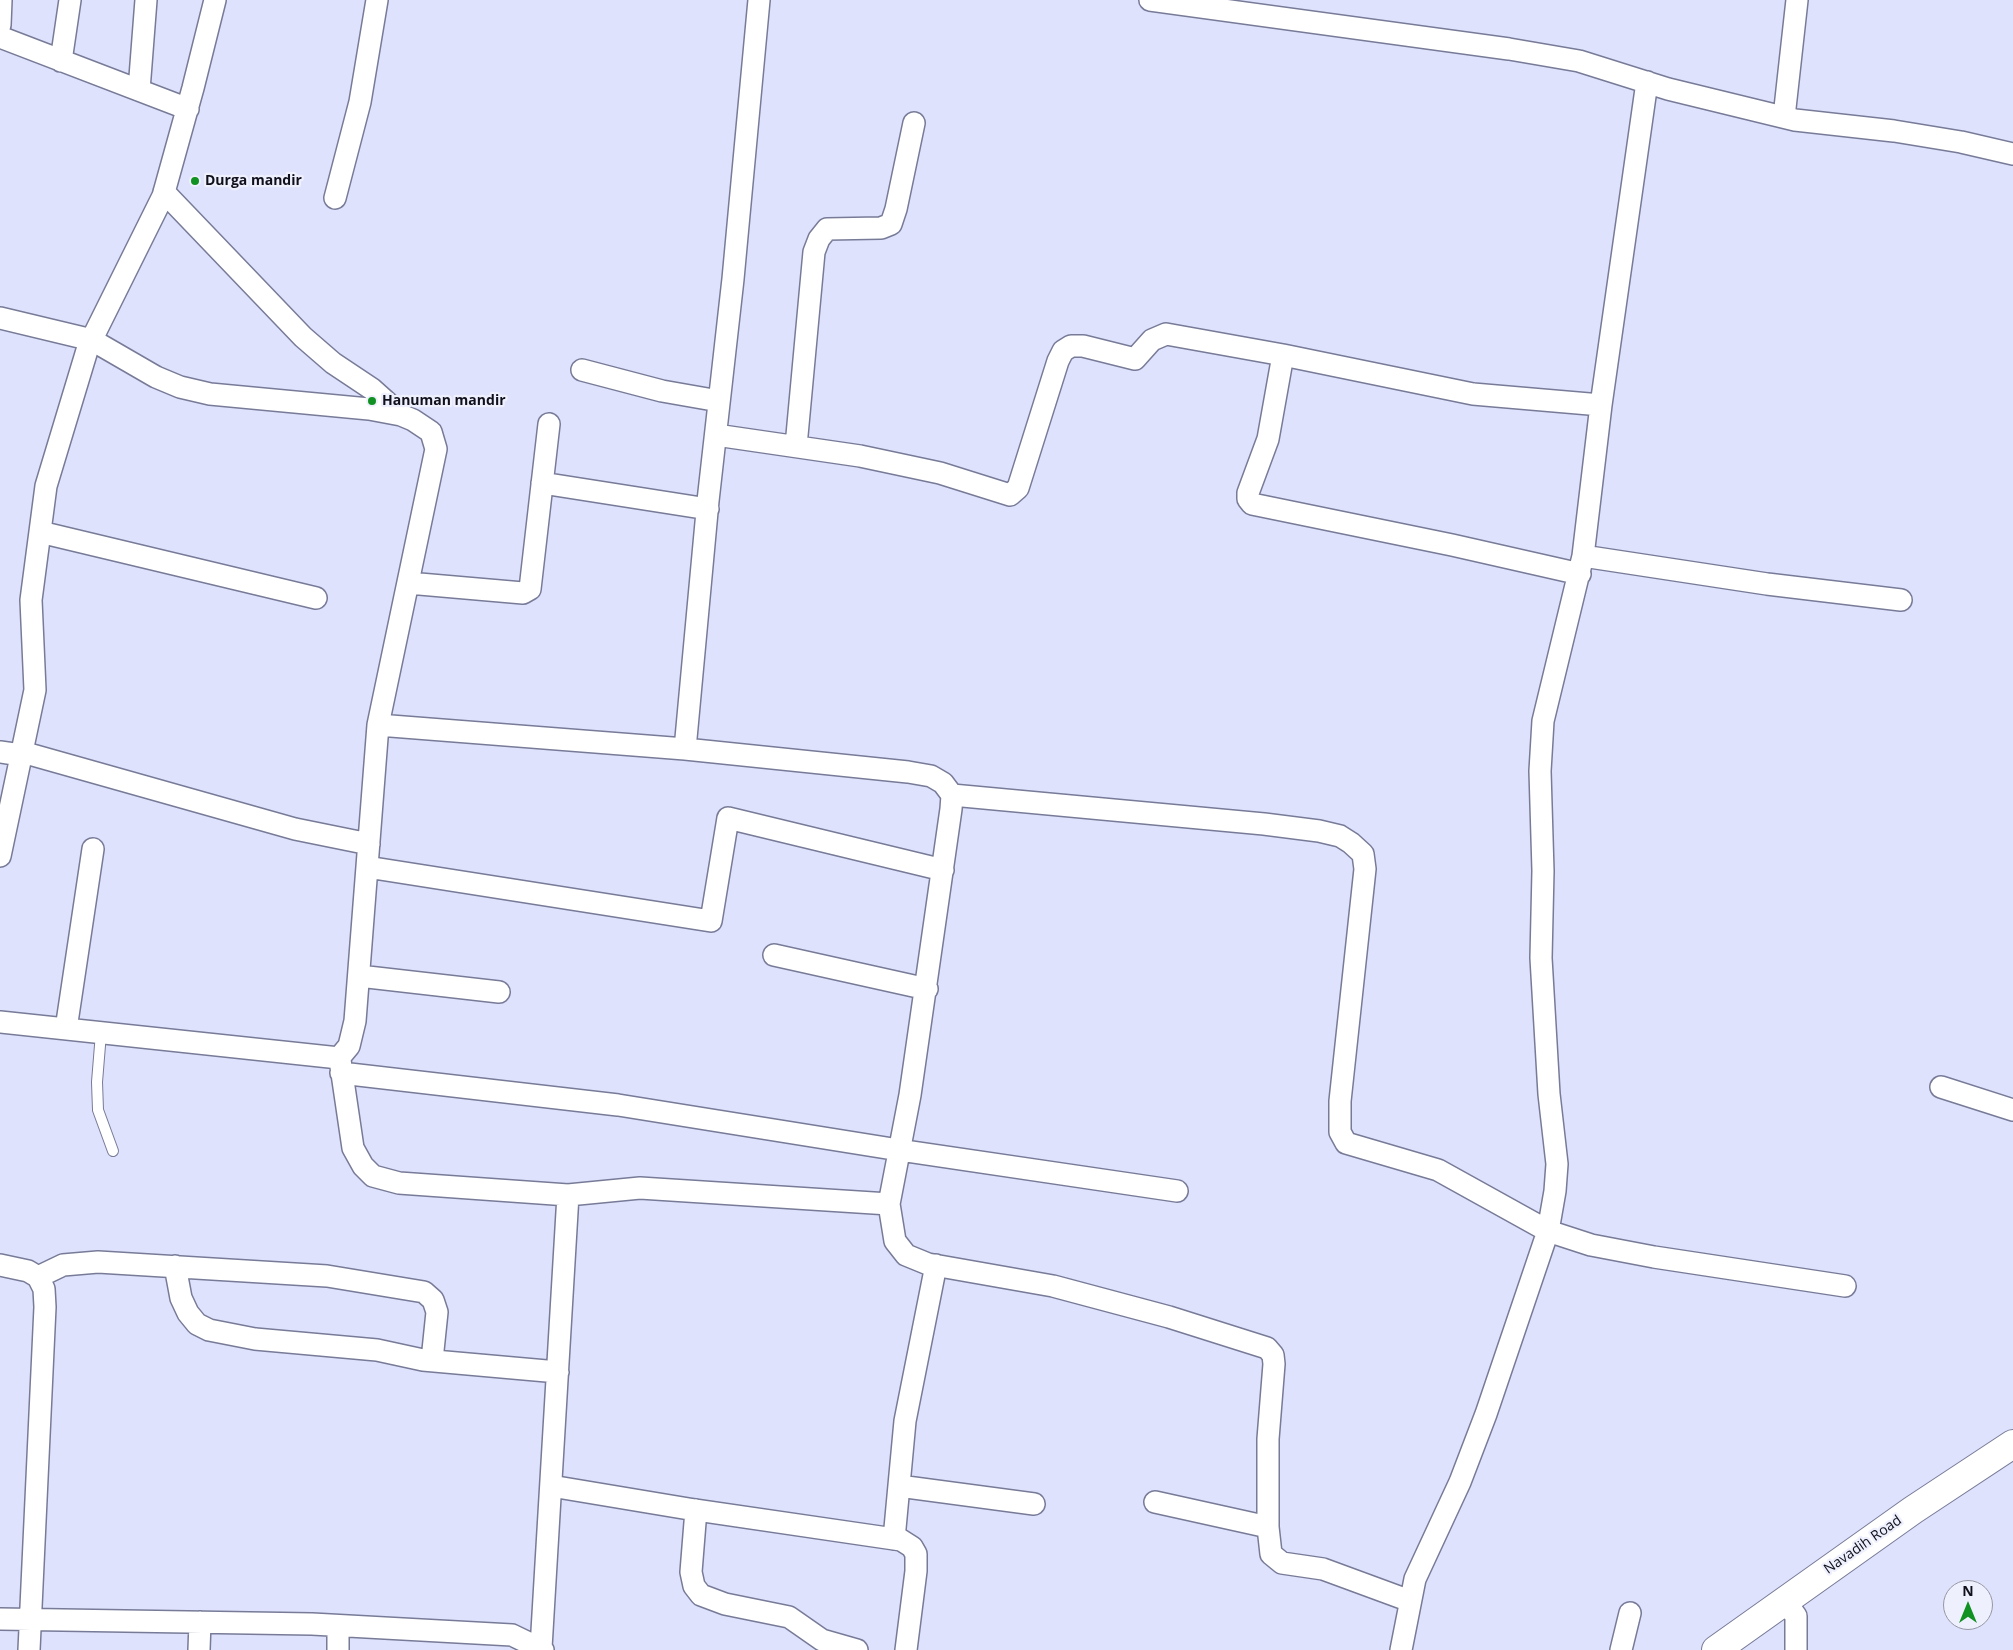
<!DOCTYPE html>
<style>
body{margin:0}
#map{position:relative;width:2013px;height:1650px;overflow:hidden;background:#dfe2fc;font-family:"Open Sans",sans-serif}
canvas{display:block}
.north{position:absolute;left:1943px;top:1580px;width:50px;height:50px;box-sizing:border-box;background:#eff0fd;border:1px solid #9596a3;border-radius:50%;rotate:0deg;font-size:14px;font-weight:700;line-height:20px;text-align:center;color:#0f101b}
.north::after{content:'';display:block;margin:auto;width:18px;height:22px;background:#109122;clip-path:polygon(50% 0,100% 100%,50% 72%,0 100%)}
</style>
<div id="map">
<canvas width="2013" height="1650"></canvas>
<div class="north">N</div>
</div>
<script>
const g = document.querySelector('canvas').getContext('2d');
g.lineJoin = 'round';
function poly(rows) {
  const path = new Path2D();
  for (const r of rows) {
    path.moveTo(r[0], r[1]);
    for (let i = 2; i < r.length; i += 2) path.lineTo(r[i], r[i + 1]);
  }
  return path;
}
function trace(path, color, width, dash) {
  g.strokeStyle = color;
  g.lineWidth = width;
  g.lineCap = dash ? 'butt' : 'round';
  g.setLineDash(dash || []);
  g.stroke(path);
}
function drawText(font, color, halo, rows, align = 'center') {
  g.font = font + ' "Open Sans",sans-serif';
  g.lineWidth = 4.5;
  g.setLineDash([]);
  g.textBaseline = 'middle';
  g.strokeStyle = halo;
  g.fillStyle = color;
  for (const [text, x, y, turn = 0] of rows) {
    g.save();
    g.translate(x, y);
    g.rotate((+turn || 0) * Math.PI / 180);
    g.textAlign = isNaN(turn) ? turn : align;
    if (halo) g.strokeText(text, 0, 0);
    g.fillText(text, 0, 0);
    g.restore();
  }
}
const service = poly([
 [101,1033,97,1082,98,1110,113,1151]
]);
const minor = poly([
 [1150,0,1509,49,1579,61,1668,89,1795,120,1894,131,1961,142,2013,154],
 [0,25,1,0],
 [0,37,188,109],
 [61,61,70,0],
 [139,90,146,0],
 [1784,117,1797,0],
 [164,192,303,337,333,363,372,389,401,415],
 [335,198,360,102,377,0],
 [0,318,92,340,156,377,180,387,210,394,369,409,401,415,413,420,431,432,436,449,378,725,355,1021,349,1046,339,1058,0,1022],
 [1283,355,1268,439,1248,493,1248,499,1252,504,1452,545,1580,574],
 [582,370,662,391,719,401],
 [716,435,860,456,940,473,1010,495,1018,488,1058,361,1063,351,1071,346,1083,346,1135,359,1152,340,1166,334,1283,355,1473,394,1601,405],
 [796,446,814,252,819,239,827,229,881,228,891,224,896,209,914,123],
 [542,483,708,509],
 [40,532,316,598],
 [1583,556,1767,584,1901,600],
 [408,583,523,593,530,589,549,424],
 [378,725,685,749,908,772,931,776,943,783,952,795,951,809,910,1095,889,1204,895,1241,906,1255,928,1264,1053,1286,1169,1317,1267,1348,1273,1355,1274,1364,1268,1439,1268,1527,1271,1554,1282,1563,1323,1569,1410,1601],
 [685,749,708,501,733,279,759,0],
 [0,752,21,755],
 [22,752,295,829,369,844],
 [952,795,1264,824,1319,831,1340,836,1351,843,1363,854,1365,869,1340,1101,1340,1132,1346,1143,1438,1170,1548,1231,1591,1245,1654,1257,1845,1286],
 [0,856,35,690,31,600,46,486,88,347,163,196,193,88,215,0],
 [367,867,711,921,728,818,943,870],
 [774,955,927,989],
 [359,976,499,992],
 [66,1029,93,849],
 [340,1060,353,1148,363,1166,373,1176,399,1183,568,1195,640,1188,889,1204],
 [341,1073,618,1105,899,1150,1177,1191],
 [1941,1087,2013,1110],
 [0,1265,28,1271,38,1277,44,1289,45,1307,29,1650],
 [175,1266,181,1298,188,1313,197,1324,209,1330,255,1339,377,1350,423,1360,558,1372],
 [38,1277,63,1265,98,1262,327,1276,424,1292,433,1300,437,1312,432,1360],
 [551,1486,689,1509,901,1540,912,1547,916,1554,916,1571,906,1650],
 [899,1486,1034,1504],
 [1155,1502,1268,1527],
 [696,1510,691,1572,694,1586,701,1595,725,1604,789,1617,822,1640,857,1650],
 [894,1539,905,1421,936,1265],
 [1785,1601,1796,1616,1796,1650],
 [0,1619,312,1624,512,1635,543,1650],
 [338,1626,338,1650],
 [541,1648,568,1195],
 [199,1650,200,1622],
 [1401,1650,1415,1579,1460,1482,1486,1414,1548,1231,1555,1191,1557,1164,1549,1094,1541,958,1543,871,1540,771,1543,721,1583,556,1601,405,1647,82],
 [1621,1650,1630,1613]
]);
const secondary = poly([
 [1716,1650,1913,1510,2013,1444]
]);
trace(service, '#777b97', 12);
trace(minor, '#777b97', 24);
trace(secondary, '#777b97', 30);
trace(service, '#fff', 10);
trace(minor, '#fff', 21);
trace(secondary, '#fff', 28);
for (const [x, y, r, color] of [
 [195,181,5,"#109122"],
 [372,401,5,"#109122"]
]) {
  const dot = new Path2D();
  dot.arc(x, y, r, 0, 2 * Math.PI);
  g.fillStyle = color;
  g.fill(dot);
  trace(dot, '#eff0fd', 2);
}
drawText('bold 14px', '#0f101b', '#eff0fd', [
 ["Durga mandir",205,181],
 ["Hanuman mandir",382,401]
], 'left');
drawText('14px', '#0f101b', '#eff0fd', [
 ["Navadih Road",1863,1545,-35]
]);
</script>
